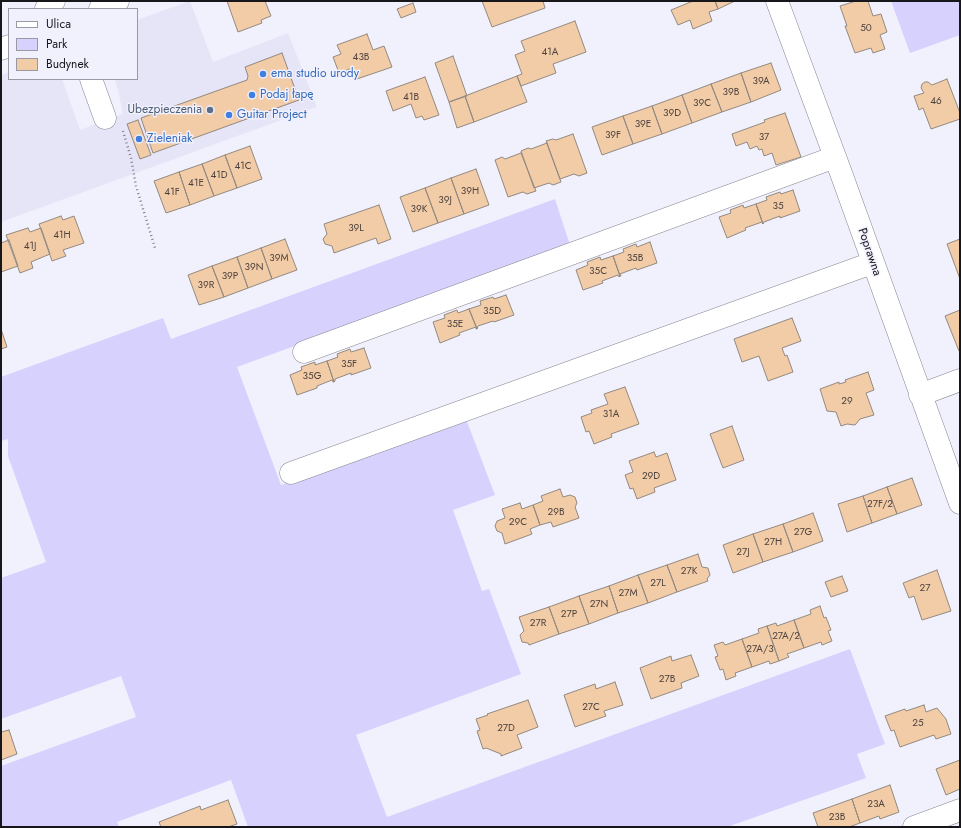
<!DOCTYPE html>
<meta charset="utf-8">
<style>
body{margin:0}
#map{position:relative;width:961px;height:828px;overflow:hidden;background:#f1f0fd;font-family:Jost,sans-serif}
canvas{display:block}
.frame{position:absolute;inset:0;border:2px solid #17161b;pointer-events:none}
.legend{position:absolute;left:8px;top:8px;width:130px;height:72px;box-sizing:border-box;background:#f1f0fd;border:1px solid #9a99a3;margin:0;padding:5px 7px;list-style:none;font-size:12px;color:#17161b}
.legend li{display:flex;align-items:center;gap:8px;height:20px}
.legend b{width:20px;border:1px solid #9a99a3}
</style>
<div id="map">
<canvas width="961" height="828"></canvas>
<div class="frame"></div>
<ul class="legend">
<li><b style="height:5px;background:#fff"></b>Ulica</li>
<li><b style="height:11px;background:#d7d1fe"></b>Park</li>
<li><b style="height:11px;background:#f2cba7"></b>Budynek</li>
</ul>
</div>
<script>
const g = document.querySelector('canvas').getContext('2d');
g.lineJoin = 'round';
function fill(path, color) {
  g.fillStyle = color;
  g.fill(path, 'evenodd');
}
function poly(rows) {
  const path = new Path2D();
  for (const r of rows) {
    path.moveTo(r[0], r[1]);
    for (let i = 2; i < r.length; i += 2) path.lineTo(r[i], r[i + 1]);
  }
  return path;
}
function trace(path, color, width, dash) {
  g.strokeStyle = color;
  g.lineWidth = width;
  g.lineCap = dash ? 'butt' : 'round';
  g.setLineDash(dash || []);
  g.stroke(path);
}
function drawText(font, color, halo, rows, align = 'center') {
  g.font = font + ' Jost,sans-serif';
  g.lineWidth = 3;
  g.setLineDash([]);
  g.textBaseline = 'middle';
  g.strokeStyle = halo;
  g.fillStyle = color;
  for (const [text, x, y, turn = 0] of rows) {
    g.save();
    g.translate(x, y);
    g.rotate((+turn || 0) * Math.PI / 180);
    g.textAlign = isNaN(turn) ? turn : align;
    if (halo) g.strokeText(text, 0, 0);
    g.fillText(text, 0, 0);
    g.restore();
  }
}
fill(poly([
 [190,1,213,62,288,33,317,107,1,222,1,75,9,72,9,79,62,79,80,130,123,114,119,94,115,79,137,79,137,20]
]), '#e6e4f7');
fill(poly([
 [891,1,960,1,960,35,910,53],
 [555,199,570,245,237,367,281,485,466,419,495,495,453,510,482,591,489,589,521,674,356,735,387,817,850,649,885,744,857,754,866,778,727,827,248,827,231,780,117,822,119,827,1,827,1,766,136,717,121,676,1,719,1,578,46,562,8,456,8,439,1,441,1,377,163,318,171,339]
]), '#d7d1fe');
const building = poly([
 [227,1,265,1,271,16,261,20,262,23,238,32,227,1],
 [482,1,543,1,545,8,492,27,482,1],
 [693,1,715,1,718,9,709,12,712,21,693,29,690,20,678,25,671,10,693,1],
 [715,1,735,1,718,9,715,1],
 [856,1,868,1,873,16,881,14,887,32,880,35,885,49,873,53,871,48,855,53,845,26,847,26,840,6,856,1],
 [413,3,416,12,401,18,397,9,413,3],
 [575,21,586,52,553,64,556,73,521,86,517,76,522,74,515,55,525,51,521,41,575,21],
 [367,34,373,50,384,46,392,67,354,80,350,69,339,73,333,57,341,54,337,45,367,34],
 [282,53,299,100,153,153,141,118,247,80,248,76,245,67,282,53],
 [453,56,467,96,449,102,435,63,453,56],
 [771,63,781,90,751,102,741,73,771,63],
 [741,73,751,102,722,112,711,84,741,73],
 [517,76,527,102,474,122,465,96,517,76],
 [425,77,439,115,424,120,422,116,416,118,411,104,393,111,386,91,425,77],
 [947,79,960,113,960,119,931,129,923,108,919,110,914,96,924,93,921,88,922,84,925,82,928,82,932,85,947,79],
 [711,84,722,112,692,123,682,95,711,84],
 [682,95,692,123,662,134,652,106,682,95],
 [465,96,474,122,457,128,449,102,465,96],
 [652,106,662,134,633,144,623,116,652,106],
 [785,113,801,157,776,165,772,153,764,156,762,149,759,150,757,146,750,149,747,142,736,146,732,134,765,122,764,120,785,113],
 [623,116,633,144,602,155,592,127,623,116],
 [138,120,151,155,140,159,127,124,138,120],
 [573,134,587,173,579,176,574,174,560,179,546,141,553,139,556,140,573,134],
 [547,143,561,182,553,185,549,183,534,188,521,151,528,148,531,149,547,143],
 [250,146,262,179,237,188,225,155,250,146],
 [521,153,536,191,527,194,523,192,508,197,495,160,502,157,505,159,521,153],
 [225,155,237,188,214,196,202,164,225,155],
 [202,164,214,196,190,205,179,172,202,164],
 [476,169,489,205,464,214,451,178,476,169],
 [179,172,190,205,166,213,154,181,179,172],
 [451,178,464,214,438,223,425,188,451,178],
 [425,188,438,223,413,232,400,197,425,188],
 [793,190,800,211,780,218,780,216,764,222,763,224,756,204,767,200,766,197,780,192,781,194,793,190],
 [756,204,763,224,762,222,745,228,746,230,727,238,719,217,731,213,730,210,743,205,744,208,756,204],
 [379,205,391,239,378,244,376,238,334,253,332,246,325,244,323,239,327,234,324,224,379,205],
 [61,216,63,220,74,216,84,243,63,250,66,256,52,261,39,224,61,216],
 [28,228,30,232,41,228,50,254,31,262,33,268,20,273,6,235,28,228],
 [285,239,297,270,272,279,261,248,285,239],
 [960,239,960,279,947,244,960,239],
 [9,240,18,266,1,272,1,243,9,240],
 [650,242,657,263,637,270,636,268,620,274,621,276,620,276,613,256,624,252,623,249,636,244,637,247,650,242],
 [261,248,272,279,248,288,237,257,261,248],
 [613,256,620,276,619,277,618,275,602,281,603,283,583,290,576,270,588,265,587,262,600,257,601,260,613,256],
 [237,257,248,288,224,297,212,266,237,257],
 [212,266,224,297,199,305,188,275,212,266],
 [506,295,514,315,494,322,493,321,478,326,477,329,469,309,481,305,480,301,493,297,494,299,506,295],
 [469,309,477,329,476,329,476,327,459,333,460,335,440,343,433,322,445,318,444,315,457,310,458,313,469,309],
 [960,310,960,350,959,351,945,316,960,310],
 [792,318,801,341,782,348,785,356,787,355,793,372,768,381,759,356,742,362,734,339,792,318],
 [1,329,7,347,1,349,1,329],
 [364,348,371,368,351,375,351,373,335,379,335,381,334,382,327,361,338,357,337,354,350,349,351,352,364,348],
 [327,361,334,382,333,382,332,380,317,386,317,388,297,395,290,375,302,370,301,367,315,362,315,365,327,361],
 [868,372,874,390,866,393,874,415,860,419,855,425,847,424,841,426,836,412,827,411,820,389,839,382,839,384,846,382,845,380,868,372],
 [625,387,639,424,611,434,612,437,594,444,589,431,586,432,581,417,592,413,591,410,608,404,604,394,625,387],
 [732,426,744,460,723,468,710,434,732,426],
 [654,452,656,457,667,453,676,480,654,488,655,492,637,499,633,488,630,489,625,475,633,472,629,461,654,452],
 [912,478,922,505,897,514,887,487,912,478],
 [887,487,897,514,872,523,863,496,887,487],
 [560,489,563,497,570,495,575,497,577,503,575,507,579,518,553,527,551,522,540,525,533,505,543,501,541,496,560,489],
 [863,496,872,523,847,532,838,504,863,496],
 [520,503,522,509,533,505,540,525,530,529,532,534,505,544,502,533,497,531,495,526,497,521,505,518,502,509,520,503],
 [813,513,823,541,793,552,783,524,813,513],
 [783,524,793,552,763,562,753,534,783,524],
 [753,534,763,562,733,573,723,545,753,534],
 [698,554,702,567,708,568,710,575,707,579,708,581,677,592,667,565,698,554],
 [667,565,677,592,648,603,638,575,667,565],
 [937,570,951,611,922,620,914,596,909,598,903,583,937,570],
 [638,575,648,603,618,613,609,586,638,575],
 [842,576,848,591,831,597,825,582,842,576],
 [609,586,618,613,589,624,579,596,609,586],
 [579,596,589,624,559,634,549,607,579,596],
 [820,606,824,618,826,617,831,630,828,631,832,641,822,645,821,642,804,648,794,620,811,614,810,610,820,606],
 [549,607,559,634,529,645,528,643,522,642,520,635,524,631,519,617,549,607],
 [794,620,804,648,787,654,789,657,779,661,767,626,776,623,777,626,794,620],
 [767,626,779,661,770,664,769,661,752,667,742,639,759,633,758,629,767,626],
 [742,639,752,667,735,673,736,676,726,680,723,669,720,670,715,657,718,656,714,645,723,642,725,645,742,639],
 [691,655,699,676,681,683,682,688,651,699,640,668,671,656,672,661,691,655],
 [615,682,623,705,604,711,606,716,575,727,564,695,595,684,596,689,615,682],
 [528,700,538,727,517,735,522,748,501,756,501,754,486,748,483,749,477,731,480,730,476,719,488,715,487,714,528,700],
 [924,705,926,712,937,708,946,719,951,734,936,739,934,735,900,747,894,730,891,731,885,716,905,709,906,711,924,705],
 [9,730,17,754,1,760,1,732,9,730],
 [960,760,960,789,946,795,936,769,960,760],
 [890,785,899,812,880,819,879,816,860,823,852,799,890,785],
 [852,799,860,823,849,827,818,827,813,813,852,799],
 [228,800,237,824,228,827,161,827,159,822,200,806,201,810,228,800]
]);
fill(building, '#f2cba7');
trace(building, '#928980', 1);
const minor = poly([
 [777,1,841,173,960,503],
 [46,9,54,1],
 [100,9,118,1],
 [1,49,9,46],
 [91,79,105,118],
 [304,352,835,157],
 [920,395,960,380],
 [291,473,872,263],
 [914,827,960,810]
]);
trace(minor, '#888792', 23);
trace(poly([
 [123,131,131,158,136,186,155,248]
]), '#807f87', 2.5, [1, 3]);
trace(minor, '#fff', 22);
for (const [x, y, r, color] of [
 [263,74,4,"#3f7fe0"],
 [252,95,4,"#3f7fe0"],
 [210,110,4,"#5c6f8a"],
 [229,115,4,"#3f7fe0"],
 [139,139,4,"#3f7fe0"]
]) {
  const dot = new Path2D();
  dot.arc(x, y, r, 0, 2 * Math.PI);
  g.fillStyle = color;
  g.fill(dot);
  trace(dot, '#f1f0fd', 1.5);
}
drawText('10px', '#4e433e', null, [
 ["50",866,29],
 ["41A",550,53],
 ["43B",361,58],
 ["39A",761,82],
 ["39B",731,93],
 ["41B",411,98],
 ["46",936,102],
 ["39C",702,104],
 ["39D",672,114],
 ["39E",643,125],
 ["39F",613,136],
 ["37",764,138],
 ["41C",243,167],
 ["41D",219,176],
 ["41E",196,184],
 ["39H",470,192],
 ["41F",172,193],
 ["39J",445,201],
 ["35",778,207],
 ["39K",419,210],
 ["39L",356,229],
 ["41H",62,236],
 ["41J",30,247],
 ["39M",279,259],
 ["35B",635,259],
 ["39N",254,268],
 ["35C",598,272],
 ["39P",230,277],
 ["39R",206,286],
 ["35D",492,312],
 ["35E",455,325],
 ["35F",349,365],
 ["35G",312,377],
 ["29",847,402],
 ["31A",611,415],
 ["29D",651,477],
 ["27F/2",880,505],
 ["29B",556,513],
 ["29C",518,523],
 ["27G",803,533],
 ["27H",773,543],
 ["27J",743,553],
 ["27K",689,572],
 ["27L",658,584],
 ["27",925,589],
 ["27M",628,594],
 ["27N",599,605],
 ["27P",569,615],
 ["27R",538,624],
 ["27A/2",786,637],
 ["27A/3",760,650],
 ["27B",667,680],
 ["27C",591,708],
 ["25",918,724],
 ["27D",506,729],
 ["23A",876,805],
 ["23B",837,818]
]);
drawText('12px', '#366cbe', '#f1f0fd', [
 ["ema studio urody",271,74],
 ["Podaj łapę",260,95],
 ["Guitar Project",237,115],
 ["Zieleniak",147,139]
], 'left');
drawText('12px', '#4e5e75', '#f1f0fd', [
 ["Ubezpieczenia",202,110]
], 'right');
drawText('12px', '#17161b', '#f1f0fd', [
 ["Poprawna",869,252,71]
]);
</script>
